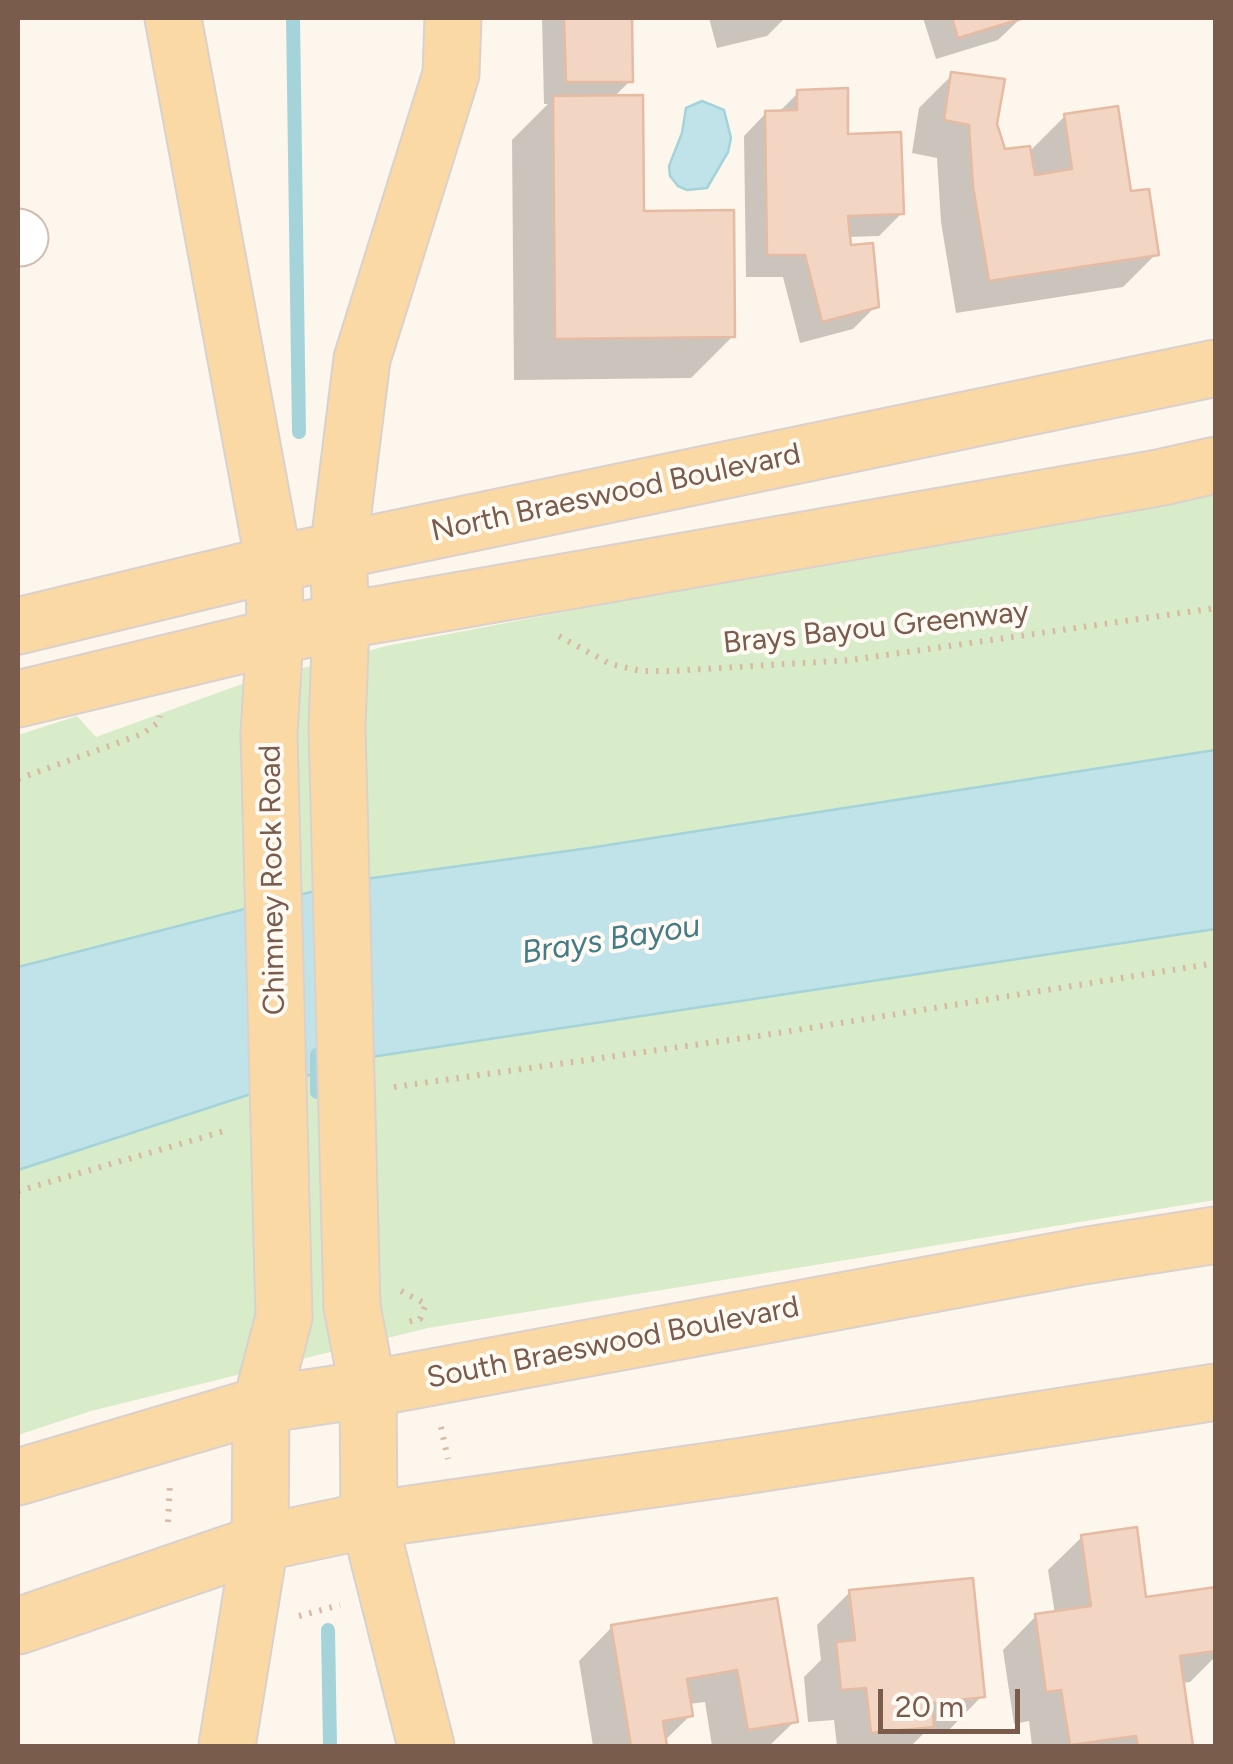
<!DOCTYPE html>
<style>
body{margin:0}
#map{position:relative;width:1233px;height:1764px;overflow:hidden;background:#fdf6ec;font-family:Figtree,sans-serif}
canvas{display:block}
.frame{position:absolute;inset:0;border:20px solid #7a5c4d;pointer-events:none}
.scale{position:absolute;left:878px;top:1689px;width:142px;height:45px;box-sizing:border-box;border:5px solid #7a5c4d;border-top:0;padding-left:12px;font-size:30px;line-height:35px;white-space:nowrap;color:#7a5c4d;-webkit-text-stroke:8px #fffaf3;paint-order:stroke}
</style>
<div id="map">
<canvas width="1233" height="1764"></canvas>
<div class="frame"></div>
<div class="scale">20 m</div>
</div>
<script>
const g = document.querySelector('canvas').getContext('2d');
g.lineJoin = 'round';
function fill(path, color) {
  g.fillStyle = color;
  g.fill(path, 'evenodd');
}
function poly(rows) {
  const path = new Path2D();
  for (const r of rows) {
    path.moveTo(r[0], r[1]);
    for (let i = 2; i < r.length; i += 2) path.lineTo(r[i], r[i + 1]);
  }
  return path;
}
function trace(path, color, width, dash) {
  g.strokeStyle = color;
  g.lineWidth = width;
  g.lineCap = dash ? 'butt' : 'round';
  g.setLineDash(dash || []);
  g.stroke(path);
}
function drawText(font, color, halo, rows, align = 'center') {
  g.font = font + ' Figtree,sans-serif';
  g.lineWidth = 8;
  g.setLineDash([]);
  g.textBaseline = 'middle';
  g.strokeStyle = halo;
  g.fillStyle = color;
  for (const [text, x, y, turn = 0] of rows) {
    g.save();
    g.translate(x, y);
    g.rotate((+turn || 0) * Math.PI / 180);
    g.textAlign = isNaN(turn) ? turn : align;
    if (halo) g.strokeText(text, 0, 0);
    g.fillText(text, 0, 0);
    g.restore();
  }
}
fill(poly([
 [1215,487,1215,1200,428,1328,91,1411,18,1435,18,735,77,716,96,737,239,685,386,646]
]), '#d8ecc9');
const water = poly([
 [702,101,724,110,731,138,728,152,707,188,687,190,678,186,670,176,669,166,682,133,686,108,702,101],
 [1215,750,1215,929,358,1059,18,1170,18,967,358,880,589,848,1215,750]
]);
fill(water, '#bfe3e8');
trace(water, '#a5d3da', 2.5);
fill(poly([
 [542,18,629,18,630,81,613,98,641,213,733,336,691,378,514,380,512,140,548,104,544,104],
 [709,18,785,18,767,36,717,48],
 [923,18,1021,18,998,40,936,59],
 [952,75,994,124,1003,152,1028,153,1065,116,1129,194,1156,254,1123,287,956,313,941,222,937,158,912,153,919,108],
 [798,93,845,136,902,213,879,236,848,237,849,247,876,306,853,329,800,343,783,277,746,277,744,136,766,113,778,113],
 [1082,1537,1144,1600,1216,1598,1216,1656,1190,1682,1181,1683,1190,1746,1032,1746,1029,1721,1014,1724,1003,1650,1036,1616,1055,1614,1048,1570],
 [850,1592,982,1696,949,1730,925,1732,911,1746,837,1746,834,1720,808,1722,804,1677,821,1660,817,1625],
 [775,1600,795,1721,769,1746,712,1746,705,1702,689,1704,691,1715,664,1741,665,1746,593,1746,579,1661,612,1627]
]), '#0003');
trace(poly([
 [293,18,299,432],
 [317,1055,317,1092],
 [328,1630,330,1746]
]), '#a5d3da', 14);
const building = poly([
 [564,18,632,18,633,82,566,82,564,18],
 [952,18,1024,18,958,38,952,18],
 [951,72,1005,79,997,124,1005,149,1030,146,1035,175,1072,169,1064,114,1118,106,1131,191,1149,189,1159,255,989,281,973,187,969,125,944,120,951,72],
 [848,88,848,134,901,132,904,214,848,216,851,245,873,243,879,307,822,322,805,255,767,255,765,111,797,110,797,90,848,88],
 [643,95,644,211,734,210,735,337,555,339,553,96,643,95],
 [1137,1527,1146,1597,1216,1587,1216,1651,1180,1656,1193,1746,1138,1746,1136,1736,1070,1745,1061,1690,1046,1692,1035,1614,1091,1606,1081,1535,1137,1527],
 [973,1578,985,1697,932,1703,934,1727,871,1733,866,1688,841,1690,836,1642,855,1640,849,1590,973,1578],
 [777,1598,798,1722,748,1730,737,1670,687,1679,693,1716,663,1721,667,1746,631,1746,611,1625,777,1598]
]);
fill(building, '#f3d5c3');
trace(building, '#e6bba3', 2.5);
const minor = poly([
 [18,237,20,238]
]);
const major = poly([
 [173,18,274,564,275,635,269,734],
 [18,626,274,564,1216,368],
 [18,699,341,621,1158,478,1216,465],
 [337,727,341,621,338,552,362,359,451,74,453,18],
 [352,1307,368,1389,369,1520,426,1746],
 [18,1477,261,1405,368,1389,1083,1256,1216,1235],
 [18,1626,260,1543,369,1520,744,1466,1216,1392],
 [227,1746,260,1543,261,1405,284,1317]
]);
trace(minor, '#d1beb0', 59);
trace(major, '#dad1cd', 59);
trace(poly([
 [559,636,610,664,641,671,671,671,851,660,1216,608],
 [18,779,142,734,159,722,160,716],
 [394,1087,765,1035,1216,963],
 [18,1191,228,1130],
 [401,1291,426,1304,420,1319,407,1322],
 [441,1427,448,1459],
 [168,1522,170,1484],
 [299,1616,340,1605]
]), '#d9b8a5', 6, [2.5, 8]);
trace(minor, '#fff', 55);
trace(major, '#fbd9a5', 55);
const majorBridge = poly([
 [337,727,352,1307],
 [269,734,284,1317]
]);
trace(majorBridge, '#dad1cd', 59, []);
trace(majorBridge, '#fbd9a5', 55);
drawText('30px', '#7a5c4d', '#fffaf3', [
 ["North Braeswood Boulevard",616,493,-12],
 ["Brays Bayou Greenway",876,628,-6],
 ["Chimney Rock Road",273,880,-91],
 ["South Braeswood Boulevard",613,1343,-11]
]);
drawText('italic 32px', '#437c86', '#fffaf3', [
 ["Brays Bayou",611,940,-9]
]);
</script>
